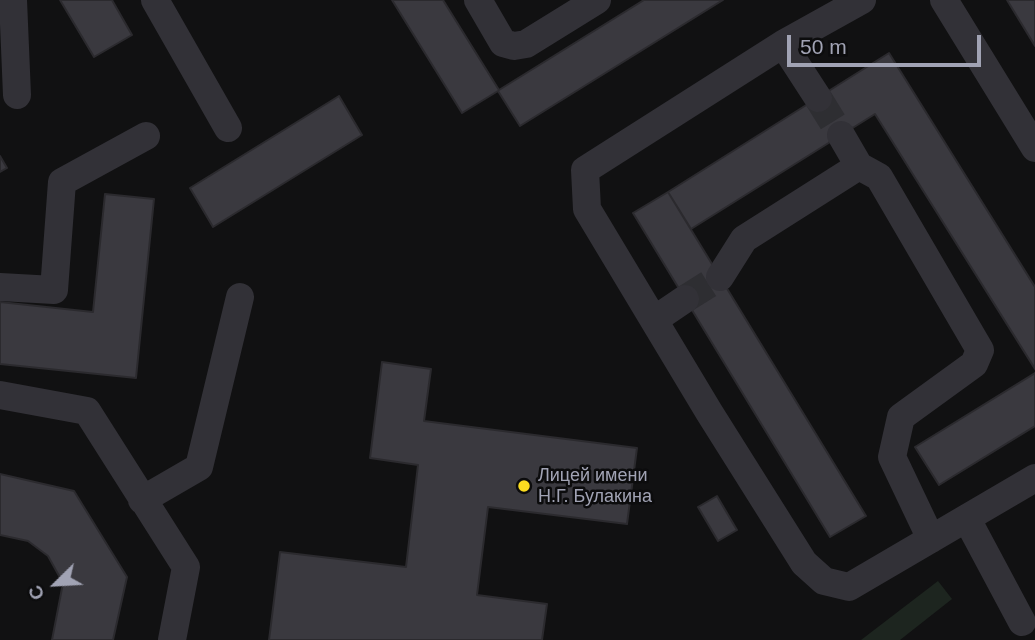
<!DOCTYPE html>
<meta charset="utf-8">
<style>
body{margin:0}
#map{position:relative;width:1035px;height:640px;overflow:hidden;background:#111112;font-family:Arial,sans-serif}
canvas{display:block}
.north{position:absolute;left:21px;top:549px;width:70px;height:70px;-webkit-text-stroke:5px #0c0c0d;paint-order:stroke;rotate:246deg;font-size:19px;font-weight:700;line-height:28px;text-align:center;color:#a1a3b4}
.north::after{content:'';display:block;margin:auto;width:24px;height:32px;background:#a1a3b4;clip-path:polygon(50% 0,100% 100%,50% 72%,0 100%)}
.scale{position:absolute;left:787px;top:35px;width:194px;height:32px;box-sizing:border-box;border:4px solid #a1a3b4;border-top:0;padding-left:9px;font-size:21px;line-height:24px;white-space:nowrap;color:#a1a3b4;-webkit-text-stroke:5px #0c0c0d;paint-order:stroke}
</style>
<div id="map">
<canvas width="1035" height="640"></canvas>
<div class="north">С</div>
<div class="scale">50 m</div>
</div>
<script>
const g = document.querySelector('canvas').getContext('2d');
g.lineJoin = 'round';
function fill(path, color) {
  g.fillStyle = color;
  g.fill(path, 'evenodd');
}
function poly(rows) {
  const path = new Path2D();
  for (const r of rows) {
    path.moveTo(r[0], r[1]);
    for (let i = 2; i < r.length; i += 2) path.lineTo(r[i], r[i + 1]);
  }
  return path;
}
function trace(path, color, width, dash) {
  g.strokeStyle = color;
  g.lineWidth = width;
  g.lineCap = dash ? 'butt' : 'round';
  g.setLineDash(dash || []);
  g.stroke(path);
}
function drawText(font, color, halo, rows, align = 'center') {
  g.font = font + ' Arial,sans-serif';
  g.lineWidth = 5;
  g.setLineDash([]);
  g.textBaseline = 'middle';
  g.strokeStyle = halo;
  g.fillStyle = color;
  for (const [text, x, y, turn = 0] of rows) {
    g.save();
    g.translate(x, y);
    g.rotate((+turn || 0) * Math.PI / 180);
    g.textAlign = isNaN(turn) ? turn : align;
    if (halo) g.strokeText(text, 0, 0);
    g.fillText(text, 0, 0);
    g.restore();
  }
}
fill(poly([
 [938,581,952,599,900,640,861,640]
]), '#1d251f');
const building = poly([
 [60,0,112,0,132,35,94,57,60,0],
 [392,0,443,0,499,90,644,0,723,0,520,126,498,91,462,113,392,0],
 [1007,0,1035,0,1035,46,1007,0],
 [889,53,1035,287,1035,369,875,114,691,229,668,192,889,53],
 [339,96,362,135,213,227,190,188,339,96],
 [0,156,7,168,0,172,0,156],
 [668,192,866,516,830,537,633,213,668,192],
 [105,194,154,199,136,378,0,364,0,302,93,312,105,194],
 [382,362,431,369,424,421,637,448,627,524,488,507,477,595,547,604,542,640,269,640,280,552,406,567,418,465,370,458,382,362],
 [1035,373,1035,426,939,485,915,447,1035,373],
 [0,474,74,491,127,577,113,640,52,640,63,583,48,556,28,541,0,535,0,474],
 [717,496,737,530,718,541,698,507,717,496]
]);
fill(building, '#3a393f');
trace(building, '#2b2a2e', 2);
trace(poly([
 [818,98,841,135],
 [685,299,720,277]
]), '#2e2e32', 28, [28, 14]);
trace(poly([
 [13,0,17,95],
 [155,0,228,128],
 [478,0,503,43,514,46,526,44,597,0],
 [862,0,783,44,585,170,587,209,709,412,804,563,824,581,849,587,1035,478],
 [944,0,1035,148],
 [783,44,818,98],
 [841,135,859,166],
 [720,277,744,239,859,166,879,177,980,350,974,364,901,417,892,457,931,539],
 [0,287,54,290,62,182,146,136],
 [654,320,685,299],
 [0,395,87,411,186,567,172,640],
 [142,500,199,467,240,297],
 [967,519,1022,622]
]), '#323137', 28);
for (const [x, y, r, color] of [
 [524,486,7,"#fbdc20"]
]) {
  const dot = new Path2D();
  dot.arc(x, y, r, 0, 2 * Math.PI);
  g.fillStyle = color;
  g.fill(dot);
  trace(dot, '#0c0c0d', 2.5);
}
drawText('18px', '#a1a3b4', '#0c0c0d', [
 ["Лицей имени",538,476],
 ["Н.Г. Булакина",538,497]
], 'left');
</script>
